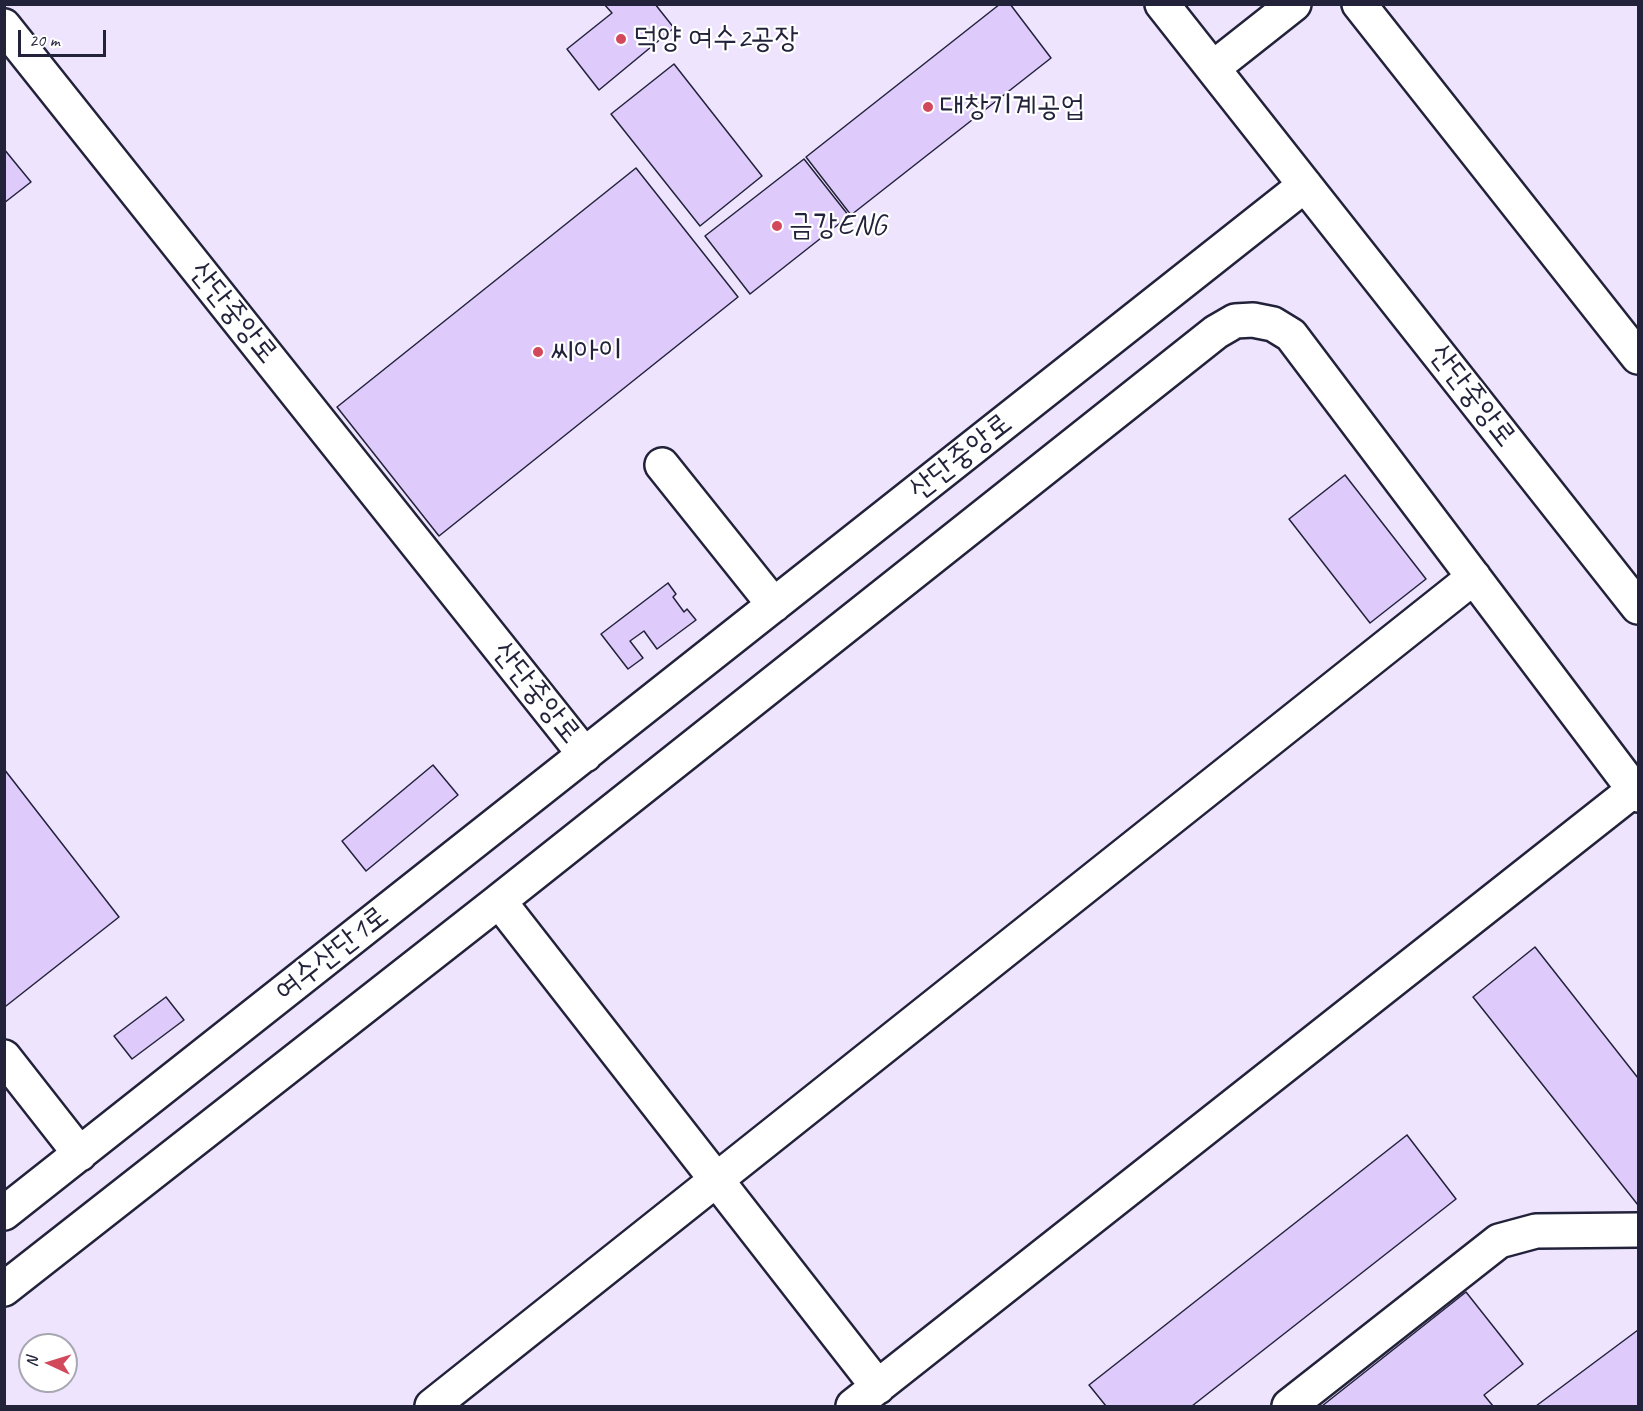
<!DOCTYPE html>
<meta charset="utf-8">
<style>
body{margin:0}
#map{position:relative;width:1643px;height:1411px;overflow:hidden;background:#f5effe;font-family:Caveat,sans-serif}
canvas{display:block}
.frame{position:absolute;inset:0;border:6px solid #22223b;pointer-events:none}
.north{position:absolute;left:18px;top:1333px;width:60px;height:60px;box-sizing:border-box;background:#fff;border:2px solid #a7a7b1;border-radius:50%;rotate:274deg;font-size:16px;font-weight:700;line-height:24px;text-align:center;color:#22223b}
.north::after{content:'';display:block;margin:auto;width:21px;height:27px;background:#d1495b;clip-path:polygon(50% 0,100% 100%,50% 72%,0 100%)}
.scale{position:absolute;left:18px;top:30px;width:88px;height:27px;box-sizing:border-box;border:3px solid #22223b;border-top:0;padding-left:8px;font-size:18px;line-height:21px;white-space:nowrap;color:#22223b;-webkit-text-stroke:4px #fff;paint-order:stroke}
</style>
<div id="map">
<canvas width="1643" height="1411"></canvas>
<div class="frame"></div>
<div class="north">N</div>
<div class="scale">20 m</div>
</div>
<script>
const g = document.querySelector('canvas').getContext('2d');
g.lineJoin = 'round';
function fill(path, color) {
  g.fillStyle = color;
  g.fill(path, 'evenodd');
}
function poly(rows) {
  const path = new Path2D();
  for (const r of rows) {
    path.moveTo(r[0], r[1]);
    for (let i = 2; i < r.length; i += 2) path.lineTo(r[i], r[i + 1]);
  }
  return path;
}
function trace(path, color, width, dash) {
  g.strokeStyle = color;
  g.lineWidth = width;
  g.lineCap = dash ? 'butt' : 'round';
  g.setLineDash(dash || []);
  g.stroke(path);
}
function drawText(font, color, halo, rows, align = 'center') {
  g.font = font + ' Caveat,"Poor Story",sans-serif';
  g.lineWidth = 4.5;
  g.setLineDash([]);
  g.textBaseline = 'middle';
  g.strokeStyle = halo;
  g.fillStyle = color;
  for (const [text, x, y, turn = 0] of rows) {
    g.save();
    g.translate(x, y);
    g.rotate((+turn || 0) * Math.PI / 180);
    g.textAlign = isNaN(turn) ? turn : align;
    if (halo) g.strokeText(text, 0, 0);
    g.fillText(text, 0, 0);
    g.restore();
  }
}
fill(poly([
 [5,5,1638,5,1638,1406,5,1406],
 [30,1345,66,1345,66,1381,30,1381]
]), '#eee4fd');
const building = poly([
 [604,4,655,4,674,28,599,90,567,49,612,13,604,4],
 [1000,4,1010,4,1051,58,851,215,806,157,1000,4],
 [674,64,762,176,700,226,611,114,674,64],
 [4,149,31,182,4,203,4,149],
 [804,159,849,216,750,294,705,236,804,159],
 [636,168,738,297,439,536,337,407,636,168],
 [1345,475,1426,579,1370,623,1289,519,1345,475],
 [668,583,676,594,673,597,684,612,687,609,696,620,657,649,644,631,630,641,643,658,628,669,601,634,668,583],
 [433,765,458,795,366,871,342,841,433,765],
 [4,769,119,917,6,1006,4,1004,4,769],
 [1535,947,1638,1078,1638,1205,1473,997,1535,947],
 [166,997,184,1020,132,1059,114,1036,166,997],
 [1407,1135,1456,1199,1192,1406,1106,1406,1089,1385,1407,1135],
 [1466,1292,1523,1364,1484,1395,1493,1406,1322,1406,1466,1292],
 [1638,1330,1638,1406,1536,1406,1638,1330]
]);
fill(building, '#decafb');
trace(building, '#22223b', 1.5);
const minor = poly([
 [1162,4,1638,607],
 [1359,4,1638,357],
 [4,26,585,755],
 [1213,68,1294,4],
 [662,465,774,605],
 [4,1057,80,1154],
 [4,1213,1305,185],
 [4,1289,499,901],
 [878,1387,499,901,1216,332,1235,321,1253,320,1273,324,1291,335,1638,795],
 [432,1406,1474,577],
 [853,1406,1635,789],
 [1289,1406,1499,1241,1536,1231,1638,1230]
]);
trace(minor, '#22223b', 38);
trace(minor, '#fff', 33);
for (const [x, y, r, color] of [
 [621,39,6,"#d1495b"],
 [928,107,6,"#d1495b"],
 [777,226,6,"#d1495b"],
 [538,352,6,"#d1495b"]
]) {
  const dot = new Path2D();
  dot.arc(x, y, r, 0, 2 * Math.PI);
  g.fillStyle = color;
  g.fill(dot);
  trace(dot, '#fff', 2);
}
drawText('30px', '#22223b', '#fff', [
 ["덕양 여수2공장",633,39],
 ["대창기계공업",940,107],
 ["금강ENG",789,226],
 ["씨아이",550,352]
], 'left');
drawText('30px', '#22223b', '#fff', [
 ["산단중앙로",233,313,51],
 ["산단중앙로",1472,396,52],
 ["산단중앙로",961,457,-38],
 ["산단중앙로",536,693,51],
 ["여수산단1로",332,954,-38]
]);
</script>
